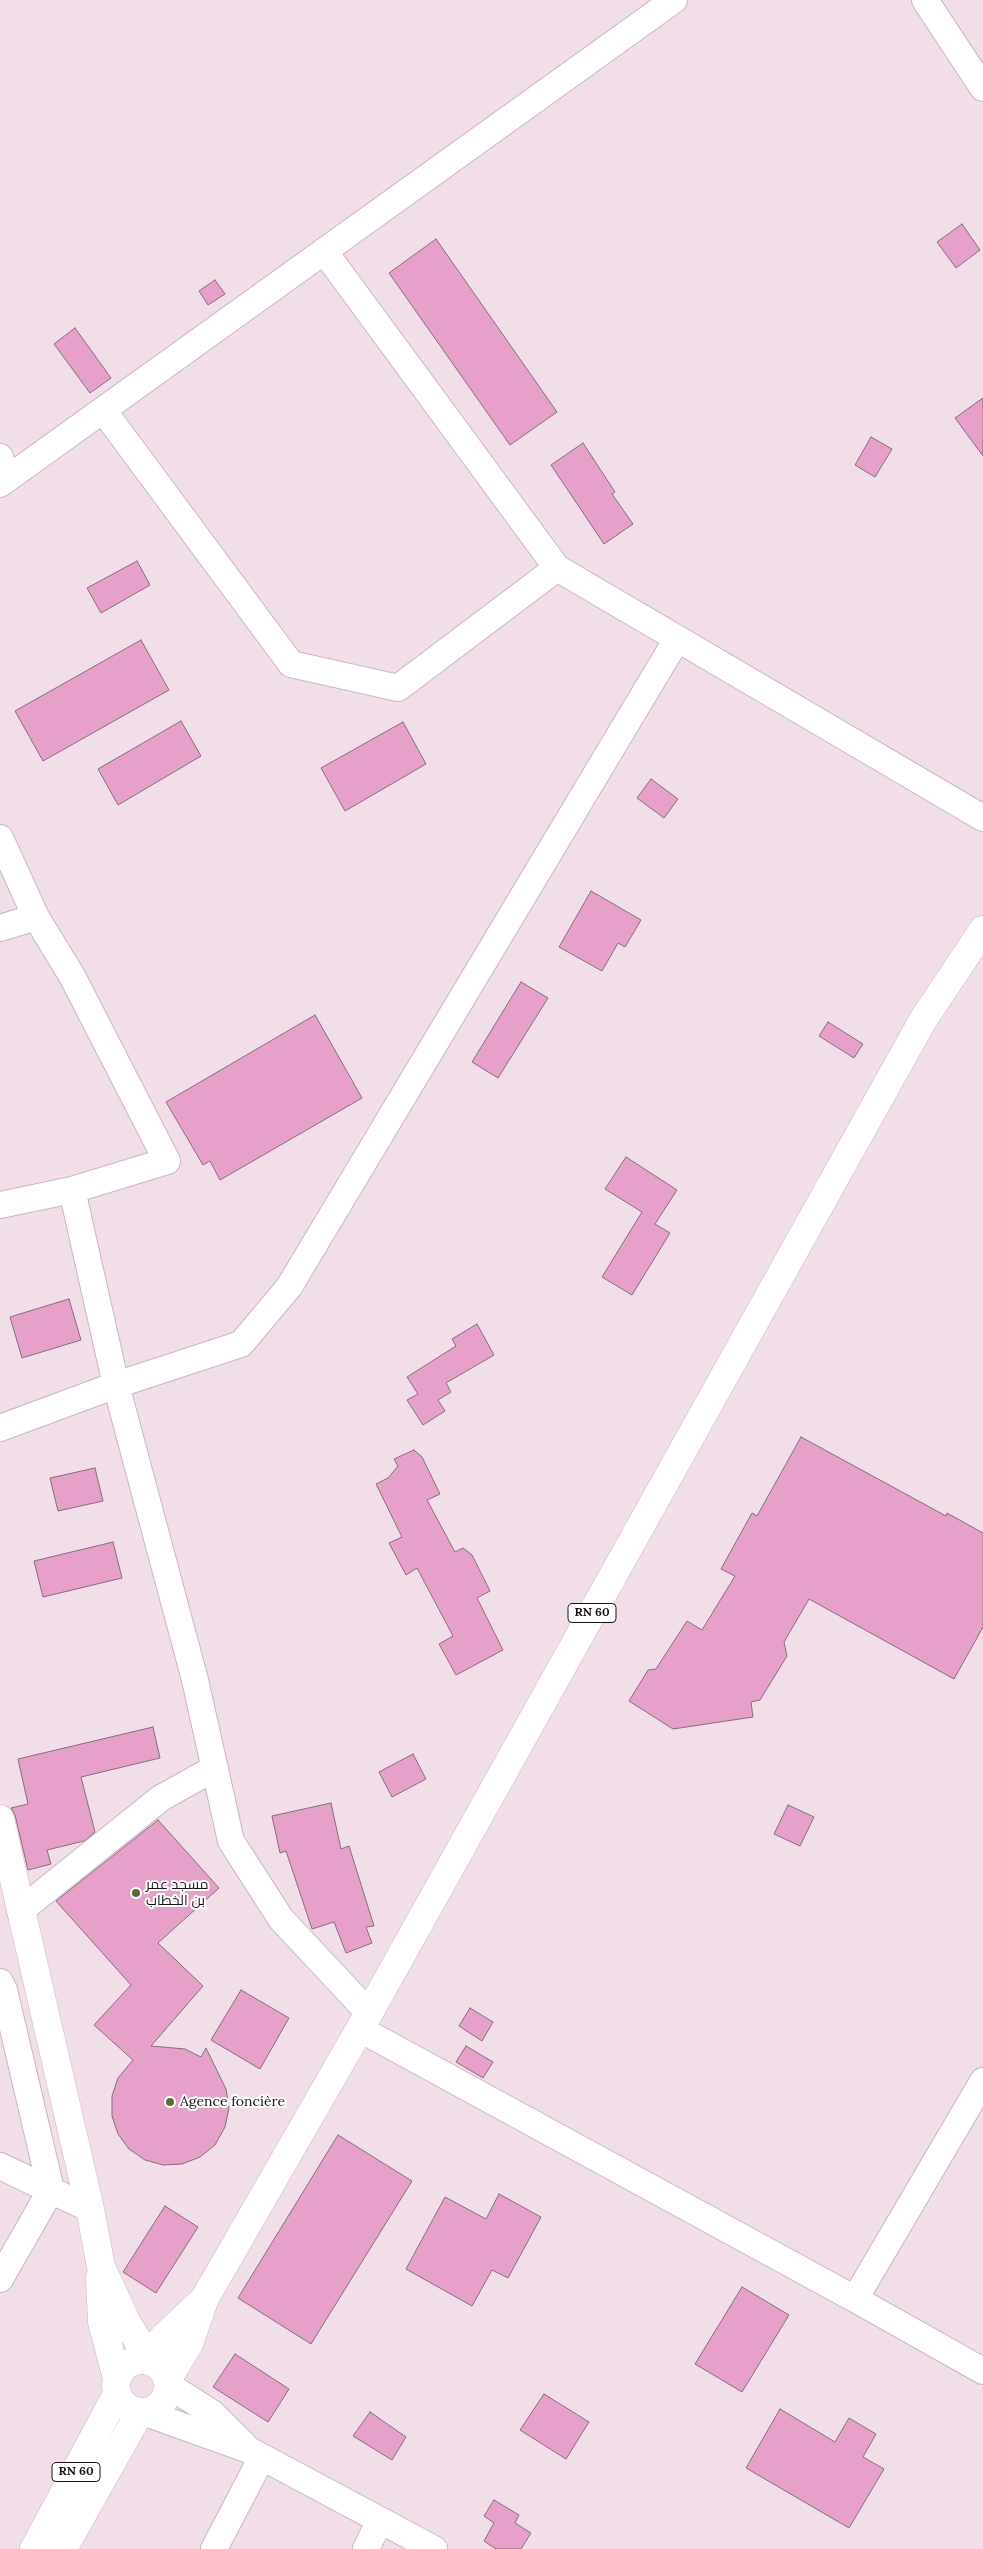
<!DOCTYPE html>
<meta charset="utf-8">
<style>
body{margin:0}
canvas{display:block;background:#f1dee8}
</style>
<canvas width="983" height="2549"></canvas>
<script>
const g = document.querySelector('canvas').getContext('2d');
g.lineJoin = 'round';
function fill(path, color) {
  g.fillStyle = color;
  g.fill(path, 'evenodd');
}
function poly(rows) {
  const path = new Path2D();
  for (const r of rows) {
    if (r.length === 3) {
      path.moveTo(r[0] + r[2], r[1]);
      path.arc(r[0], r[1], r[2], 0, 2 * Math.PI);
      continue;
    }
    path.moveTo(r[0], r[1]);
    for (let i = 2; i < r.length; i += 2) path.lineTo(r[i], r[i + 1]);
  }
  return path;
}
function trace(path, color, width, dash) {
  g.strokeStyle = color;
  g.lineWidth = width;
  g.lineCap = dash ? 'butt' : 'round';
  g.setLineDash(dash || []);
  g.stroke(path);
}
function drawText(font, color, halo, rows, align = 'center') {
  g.font = font + ' Lora,Cairo,serif';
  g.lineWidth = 4;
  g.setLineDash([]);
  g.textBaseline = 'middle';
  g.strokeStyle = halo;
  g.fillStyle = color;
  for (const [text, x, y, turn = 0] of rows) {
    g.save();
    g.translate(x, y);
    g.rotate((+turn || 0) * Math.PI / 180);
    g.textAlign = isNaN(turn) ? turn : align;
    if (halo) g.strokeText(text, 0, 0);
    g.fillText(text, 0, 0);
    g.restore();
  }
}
const building = poly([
 [962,224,980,250,956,268,937,242,962,224],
 [436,239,557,412,510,445,389,273,436,239],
 [215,280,225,294,208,305,199,291,215,280],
 [75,328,111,378,90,393,54,344,75,328],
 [983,398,983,456,955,418,983,398],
 [871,437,892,449,875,477,855,465,871,437],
 [583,443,615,492,612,494,633,524,604,544,551,465,583,443],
 [137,561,150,585,101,613,87,588,137,561],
 [141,640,169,690,43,761,15,711,141,640],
 [181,721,201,756,118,805,98,769,181,721],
 [403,722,426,764,345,811,321,768,403,722],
 [651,779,678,799,664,818,637,798,651,779],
 [591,891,641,920,625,947,618,943,602,971,559,947,591,891],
 [521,982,548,998,498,1078,472,1062,521,982],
 [315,1015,362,1098,220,1180,210,1161,203,1165,166,1102,315,1015],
 [828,1022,863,1044,854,1058,819,1036,828,1022],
 [626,1157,677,1190,655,1224,670,1233,632,1295,602,1277,642,1212,605,1189,626,1157],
 [69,1299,81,1340,22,1358,10,1317,69,1299],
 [477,1324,494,1355,446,1383,451,1392,438,1400,445,1411,423,1425,407,1400,418,1394,407,1377,456,1346,452,1339,477,1324],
 [801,1437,946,1516,947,1513,983,1533,983,1627,954,1679,809,1599,784,1642,787,1656,760,1700,751,1702,753,1717,673,1729,629,1701,648,1670,656,1669,687,1621,702,1630,735,1576,721,1569,752,1513,757,1516,801,1437],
 [414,1450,422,1457,440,1494,427,1500,455,1552,463,1548,472,1555,490,1591,477,1598,503,1650,456,1675,439,1644,453,1636,417,1568,406,1575,389,1543,402,1537,376,1484,388,1478,398,1466,394,1459,414,1450],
 [95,1468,103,1501,58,1511,50,1478,95,1468],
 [113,1542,122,1578,43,1597,34,1561,113,1542],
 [153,1727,160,1758,81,1777,95,1832,84,1841,47,1850,51,1864,28,1870,15,1815,11,1808,28,1804,18,1759,153,1727],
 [413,1754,426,1779,392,1797,379,1772,413,1754],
 [331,1803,341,1849,349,1846,374,1926,366,1927,372,1943,346,1953,334,1922,312,1929,286,1851,280,1853,272,1816,331,1803],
 [788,1805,814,1817,800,1846,774,1834,788,1805],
 [158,1820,219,1888,158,1943,203,1986,151,2046,185,2049,201,2057,206,2048,226,2089,229,2108,225,2127,215,2145,200,2157,182,2164,163,2165,145,2160,129,2149,118,2134,112,2116,112,2096,118,2078,133,2060,94,2025,131,1985,56,1901,158,1820],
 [241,1990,289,2018,260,2069,211,2040,241,1990],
 [470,2008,493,2022,482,2041,459,2026,470,2008],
 [466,2046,493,2062,483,2078,456,2062,466,2046],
 [338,2135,412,2181,311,2344,238,2298,338,2135],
 [499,2194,541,2217,508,2278,492,2270,472,2306,406,2269,445,2197,486,2219,499,2194],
 [165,2206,198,2227,156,2293,123,2272,165,2206],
 [742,2287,789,2315,742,2392,695,2364,742,2287],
 [235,2354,289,2389,268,2422,213,2387,235,2354],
 [544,2394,589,2422,566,2459,520,2430,544,2394],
 [780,2409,835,2442,849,2418,876,2434,863,2457,884,2469,849,2528,746,2468,780,2409],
 [370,2412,406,2437,392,2460,353,2436,370,2412],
 [494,2500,519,2515,515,2523,531,2533,521,2549,496,2549,484,2541,494,2523,484,2516,494,2500]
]);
fill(building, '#e6a0c9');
trace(building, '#806f79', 1);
const minor = poly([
 [925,0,983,88],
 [324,251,557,568,983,818],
 [103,410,291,664,398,688,557,568],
 [0,457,7,479],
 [0,484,674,0],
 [0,838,36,917,72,976,167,1161,72,1190,0,1205],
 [0,928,36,917],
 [72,1190,116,1385,195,1680,231,1841,281,1919,369,2013],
 [0,1428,116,1385,241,1344,289,1287,677,639],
 [20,1911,161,1798,215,1768],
 [0,1982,4,1990,51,2190,0,2279],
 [360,2029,855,2299,983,2081],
 [0,2166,90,2209],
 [855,2299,983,2371],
 [168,2385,212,2413,245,2446],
 [143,2412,249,2450,434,2549],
 [214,2549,262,2457],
 [366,2549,380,2520]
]);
const major = poly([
 [0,1819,90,2209,101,2267,127,2323,150,2361],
 [100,2278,102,2322,117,2378],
 [141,2359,199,2304],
 [142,2386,26],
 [167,2380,189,2344,205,2298,369,2013,923,1020,983,930],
 [34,2549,117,2394],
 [63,2549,140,2412]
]);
trace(minor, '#c9b6c1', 28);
trace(major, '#c9b6c1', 29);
trace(minor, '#fff', 26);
trace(major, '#fff', 28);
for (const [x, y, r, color] of [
 [136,1893,5,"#527127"],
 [170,2102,5,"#527127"]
]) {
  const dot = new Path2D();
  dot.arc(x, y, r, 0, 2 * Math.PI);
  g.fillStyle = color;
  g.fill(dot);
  trace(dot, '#fff', 2);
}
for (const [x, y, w] of [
 [592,1613,48],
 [76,2472,48]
]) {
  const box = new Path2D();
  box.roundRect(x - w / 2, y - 9.5, w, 19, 4);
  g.fillStyle = '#fff';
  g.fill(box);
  trace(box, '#191316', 1);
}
drawText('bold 12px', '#191316', null, [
 ["RN 60",592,1613],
 ["RN 60",76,2472]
]);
drawText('14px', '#191316', '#fff', [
 ["مسجد عمر",146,1885],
 ["بن الخطاب",146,1901],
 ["Agence foncière",180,2102]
], 'left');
</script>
